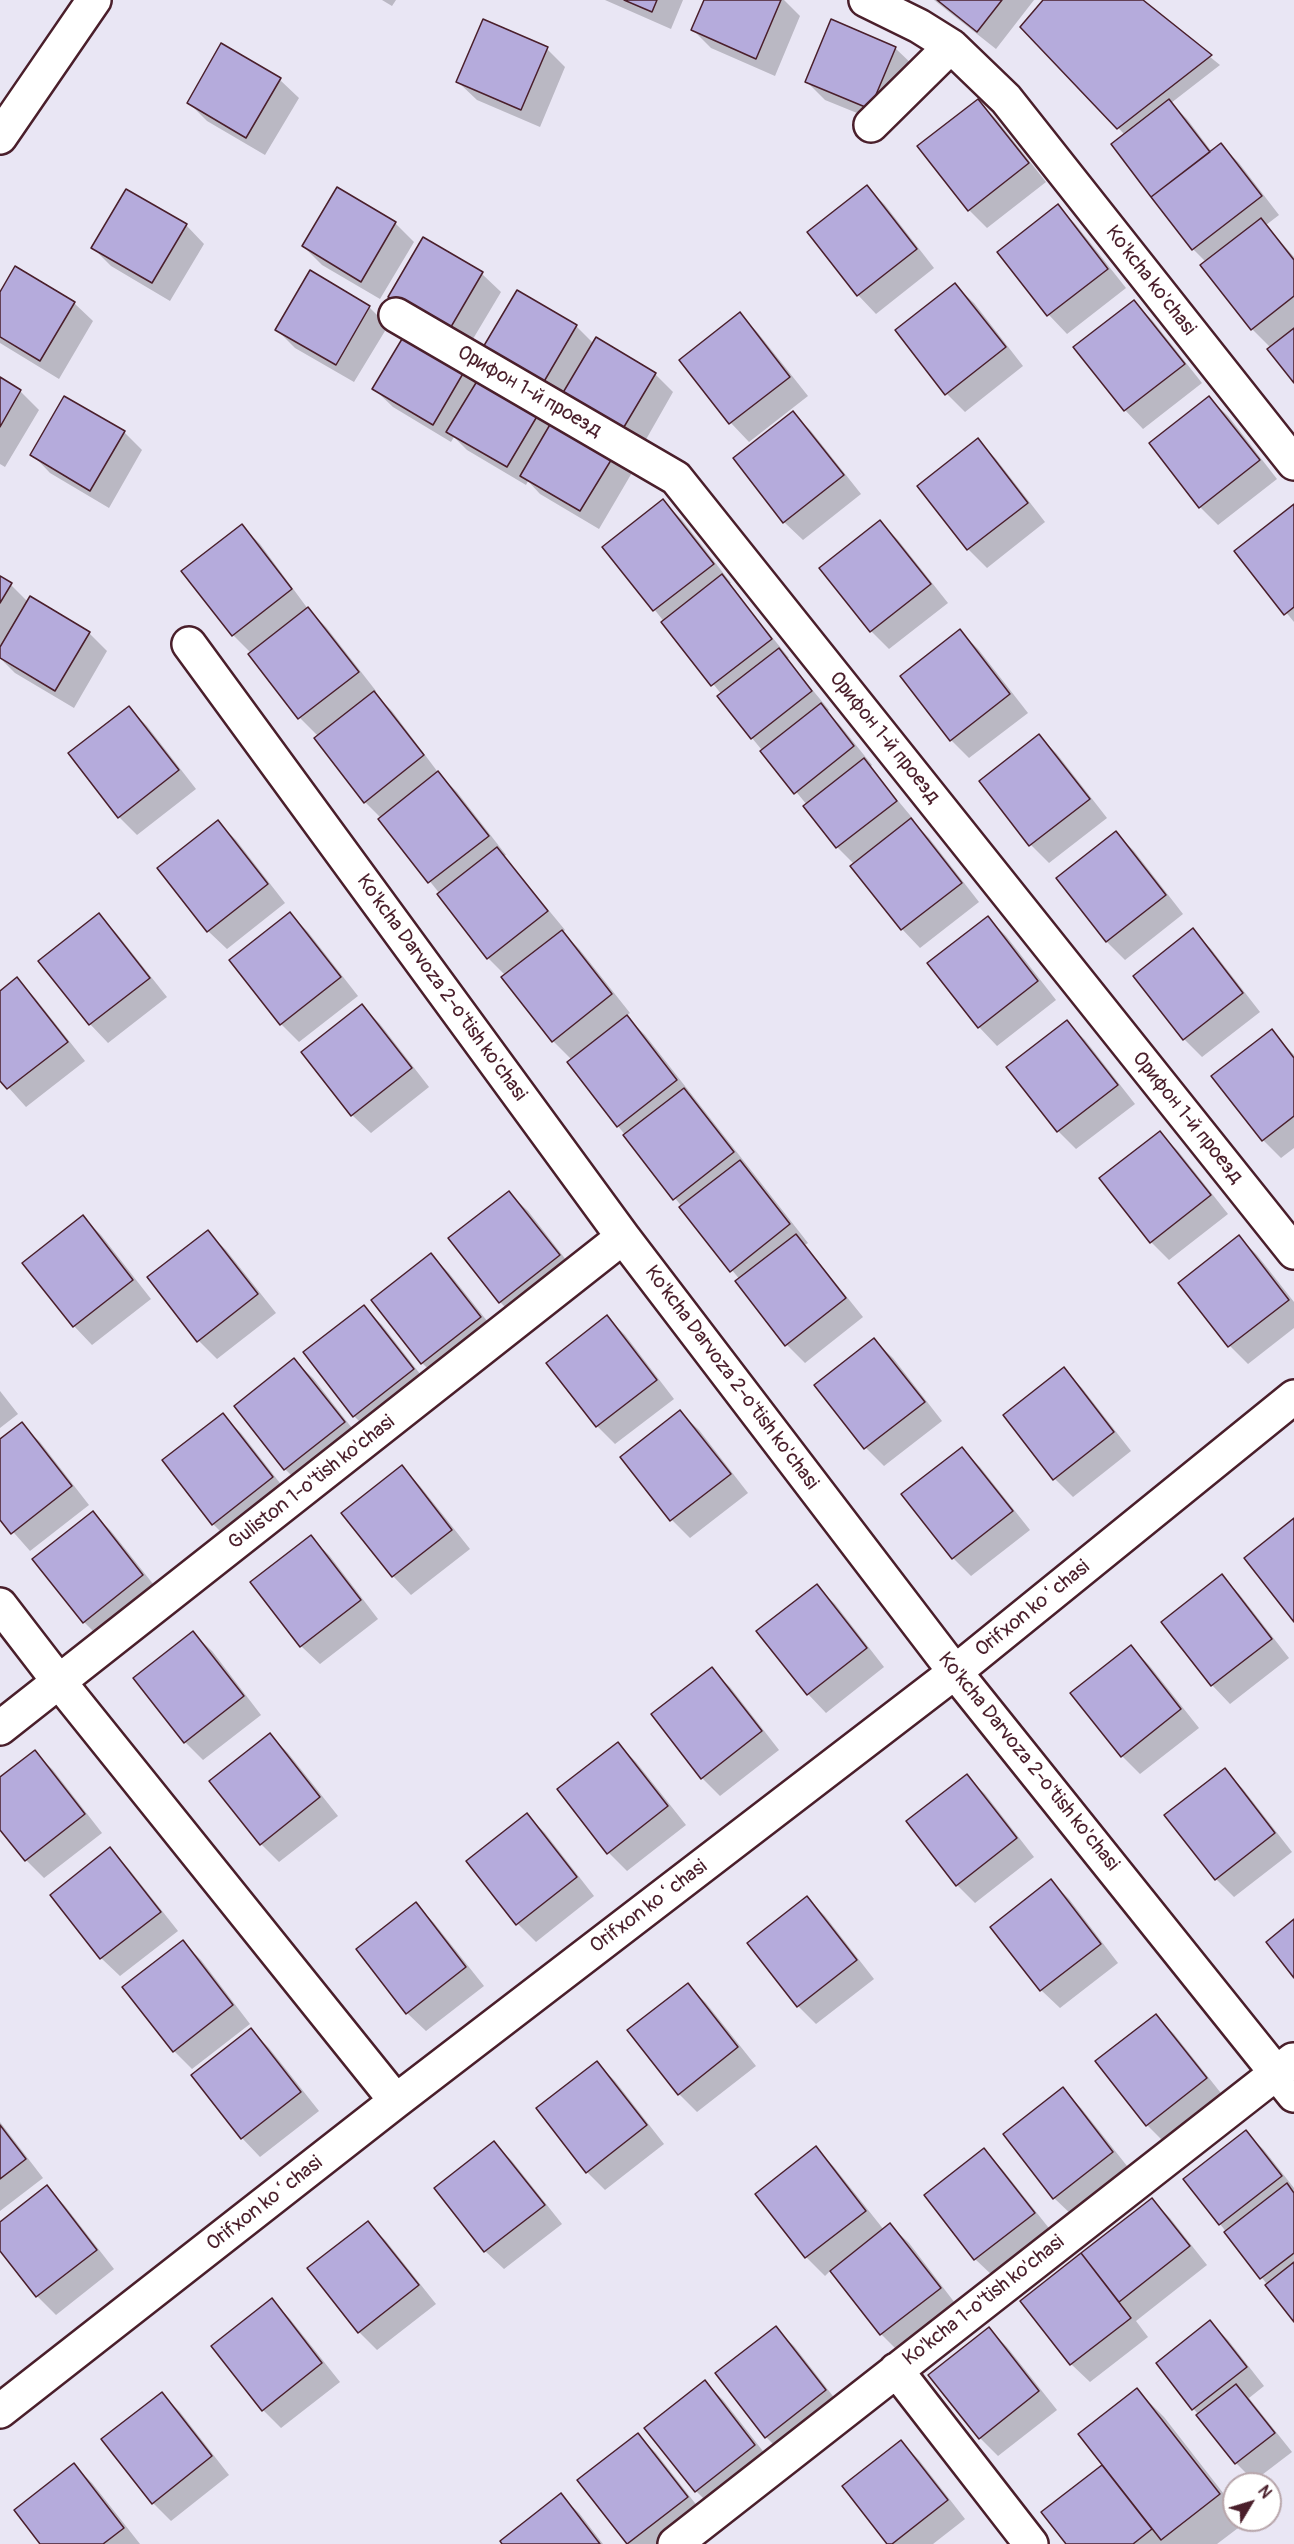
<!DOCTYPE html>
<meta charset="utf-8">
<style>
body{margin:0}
#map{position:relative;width:1294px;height:2544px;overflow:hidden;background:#e9e6f4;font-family:Pangolin,sans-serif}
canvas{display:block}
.north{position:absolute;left:1222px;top:2472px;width:60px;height:60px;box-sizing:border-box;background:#fff;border:2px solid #b7a5aa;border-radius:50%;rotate:52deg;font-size:16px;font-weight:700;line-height:24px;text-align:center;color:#4a1f2b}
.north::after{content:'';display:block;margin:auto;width:21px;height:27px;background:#4a1f2b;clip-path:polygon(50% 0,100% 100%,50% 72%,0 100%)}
</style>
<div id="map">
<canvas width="1294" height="2544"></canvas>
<div class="north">N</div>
</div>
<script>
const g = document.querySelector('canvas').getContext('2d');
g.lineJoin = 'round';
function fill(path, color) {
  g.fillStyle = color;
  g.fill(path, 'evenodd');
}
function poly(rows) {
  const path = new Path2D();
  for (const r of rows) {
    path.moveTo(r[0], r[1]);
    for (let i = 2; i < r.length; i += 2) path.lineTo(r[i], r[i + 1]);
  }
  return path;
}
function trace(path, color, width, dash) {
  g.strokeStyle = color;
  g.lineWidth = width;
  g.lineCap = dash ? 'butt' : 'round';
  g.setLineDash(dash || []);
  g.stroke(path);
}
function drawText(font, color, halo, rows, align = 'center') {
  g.font = font + ' Pangolin,sans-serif';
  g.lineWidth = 4.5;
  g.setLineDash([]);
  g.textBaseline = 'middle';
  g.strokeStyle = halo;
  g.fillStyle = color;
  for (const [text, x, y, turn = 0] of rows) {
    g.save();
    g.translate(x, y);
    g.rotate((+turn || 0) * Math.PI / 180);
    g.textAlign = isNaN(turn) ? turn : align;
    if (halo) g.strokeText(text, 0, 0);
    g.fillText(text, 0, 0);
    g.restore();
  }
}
fill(poly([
 [382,0,396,0,392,6],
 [605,0,683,0,671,29],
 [706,0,784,0,800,16,775,76,711,48,693,30],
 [934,0,1034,0,996,49],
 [1045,0,1140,0,1220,65,1171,103,1187,119,1212,152,1221,145,1239,163,1279,215,1266,225,1294,257,1294,381,1271,348,1252,329,1206,262,1193,249,1125,135,1022,27],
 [222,45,280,80,299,98,265,155,207,121,188,102],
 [895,48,914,66,889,126,825,100,806,81],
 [547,49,565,67,540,127,477,100,458,82],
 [978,101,996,119,1046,182,987,228,969,210],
 [867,187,885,205,934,268,876,314,858,295,809,232],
 [337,189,395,223,414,242,380,299,322,265,303,246],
 [1058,206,1076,225,1126,288,1067,334,1049,315,999,252],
 [186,225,204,244,170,301,111,266,93,248],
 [423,239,482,274,501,292,467,349,408,315],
 [311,272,369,307,388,326,354,382,295,348,277,330],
 [955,285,974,303,1023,366,965,412,947,394],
 [0,295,74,303,93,321,59,379,0,343],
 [1134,302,1152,320,1202,383,1143,429,1125,410,1076,347],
 [740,314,758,333,808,396,749,442,731,423,681,360],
 [576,326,594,344,655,374,673,392,640,450,502,367],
 [408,331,633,471,599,529,540,494,528,481,526,485,467,450,454,437,451,442,393,407,374,389],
 [0,379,20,391,39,410,5,467,0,464],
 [1209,398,1228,416,1277,479,1218,525,1200,507],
 [793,413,811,431,861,494,803,540,784,522],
 [124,432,142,450,109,508,50,473,32,454],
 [978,440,996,459,1045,522,987,568,968,549,919,486],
 [663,501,682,520,731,583,729,584,789,658,787,659,829,710,827,712,839,724,872,765,870,767,914,820,912,821,929,838,979,902,920,948,902,929,853,866,854,864,837,847,805,806,807,805,752,738,722,695,605,547],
 [1294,506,1294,622,1236,551],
 [880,522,898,540,948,603,889,649,871,631],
 [242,526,260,544,308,609,326,627,376,691,374,693,392,711,440,775,457,792,506,855,504,856,565,930,563,932,580,950,630,1013,626,1016,645,1035,808,1243,805,1245,863,1317,805,1363,787,1345,740,1280,618,1126,572,1060,553,1041,506,976,488,958,440,894,380,819,381,818,365,802,318,736,300,718,251,653,233,635],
 [0,578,11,585,28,602,89,633,107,651,74,708,15,673,0,658],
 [960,631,978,649,1028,713,969,758,951,740],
 [129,708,147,726,196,789,137,835,119,817],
 [1039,736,1057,754,1107,818,1049,863,1031,845,981,781],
 [218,822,236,840,285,903,227,949,208,931],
 [1116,833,1134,851,1183,914,1125,960,1107,942,1058,878],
 [290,914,308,932,358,996,299,1042,281,1024],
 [99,915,117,934,167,997,108,1043,90,1024],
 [988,918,1006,936,1056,1000,997,1046,979,1027],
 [1193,930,1211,949,1260,1012,1202,1057,1184,1039],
 [17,979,35,998,85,1061,26,1107,0,1078,0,993],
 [362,1006,380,1024,429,1087,371,1133,352,1115,303,1052],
 [1067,1022,1085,1040,1135,1104,1076,1149,1058,1131],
 [1272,1031,1294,1055,1294,1148,1281,1158,1263,1140],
 [1160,1133,1178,1151,1228,1214,1169,1260,1151,1242],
 [509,1193,528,1211,577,1274,518,1320,500,1302],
 [83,1217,101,1235,151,1299,92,1345,74,1326],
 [208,1232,226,1250,276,1313,217,1359,199,1341,149,1278],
 [1239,1237,1257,1255,1294,1302,1294,1328,1248,1364,1230,1346,1180,1283],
 [431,1255,449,1273,499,1336,441,1381,422,1363,373,1300],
 [364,1307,382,1325,431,1388,372,1434,354,1416],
 [607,1317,625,1335,674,1399,615,1444,597,1426,548,1363],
 [874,1340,893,1358,942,1421,884,1466,866,1448,816,1385],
 [294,1360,313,1378,362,1441,303,1487,285,1469],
 [1064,1369,1082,1388,1131,1451,1073,1497,1055,1479],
 [0,1391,18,1414,0,1428],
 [680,1412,699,1430,748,1493,690,1538,672,1520,622,1457],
 [222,1415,241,1433,290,1496,231,1542,213,1524],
 [21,1424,40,1442,89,1505,30,1551,0,1517,0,1441],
 [962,1449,980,1467,1030,1530,971,1576,953,1558],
 [402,1467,420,1486,470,1549,411,1595,393,1576],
 [93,1513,111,1531,161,1594,102,1640,84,1622],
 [310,1537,329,1555,378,1619,320,1664,301,1646,252,1583],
 [1222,1576,1240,1595,1289,1658,1230,1704,1212,1685,1163,1622],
 [816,1586,835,1604,884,1667,826,1713,808,1694],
 [193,1633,212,1651,261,1715,203,1760,185,1742],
 [1131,1647,1149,1665,1199,1728,1140,1774,1122,1756],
 [711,1669,730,1687,779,1750,720,1796,702,1778],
 [270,1735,288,1753,338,1816,279,1862,261,1844],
 [618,1744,636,1762,686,1825,627,1871,609,1853],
 [35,1752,53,1770,102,1833,44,1878,26,1860,0,1827,0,1779],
 [1225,1770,1243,1789,1292,1852,1234,1897,1216,1879],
 [966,1776,985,1794,1034,1857,975,1903,957,1885],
 [527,1815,545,1833,594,1896,536,1942,518,1924,468,1861],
 [110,1849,128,1868,178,1931,120,1976,101,1958,52,1895],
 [1051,1881,1069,1899,1118,1963,1060,2008,1041,1990,992,1927],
 [807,1898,825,1916,874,1979,816,2024,798,2006],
 [416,1904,434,1923,484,1986,426,2031,407,2013],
 [183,1942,201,1960,250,2024,192,2069,174,2051],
 [688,1985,706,2003,756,2066,697,2112,679,2094],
 [1156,2016,1174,2034,1224,2097,1165,2143,1147,2125],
 [251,2030,269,2048,319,2111,260,2157,242,2138,193,2075],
 [597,2063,615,2081,664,2144,605,2190,587,2172],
 [1063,2089,1081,2108,1131,2171,1073,2216,1054,2198],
 [0,2122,43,2178,0,2211],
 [1246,2132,1264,2150,1294,2188,1294,2319,1185,2179],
 [494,2143,512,2161,562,2224,504,2269,485,2251,436,2188],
 [816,2148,834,2167,884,2230,890,2225,909,2243,958,2307,900,2353,881,2334,831,2270,825,2276,806,2257,757,2194],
 [984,2150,1002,2169,1052,2232,994,2277,975,2259],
 [47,2187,65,2206,114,2269,56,2315,37,2296,0,2248,0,2224],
 [1152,2200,1170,2218,1207,2265,1136,2321,1148,2337,1090,2382,1071,2364,1022,2301],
 [368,2223,386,2241,436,2304,377,2350,359,2332],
 [272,2300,290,2319,340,2382,281,2428,263,2410],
 [1210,2322,1228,2340,1264,2386,1249,2398,1292,2452,1254,2481,1236,2463,1158,2363],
 [775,2328,794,2346,843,2409,784,2455,766,2437],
 [989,2329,1007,2347,1057,2410,998,2456,980,2438],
 [705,2382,723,2400,773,2464,714,2509,696,2491],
 [1137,2390,1164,2417,1234,2507,1234,2520,1246,2522,1217,2544,1068,2544,1112,2474],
 [162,2394,180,2412,229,2475,171,2521,153,2503],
 [638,2435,656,2453,705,2516,670,2544,629,2544,579,2480],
 [901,2442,919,2460,965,2519,933,2544,889,2544],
 [74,2465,92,2483,140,2544,42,2544],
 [560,2495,579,2513,603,2544,504,2544]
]), '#0003');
const building = poly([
 [624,0,657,0,652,12,624,0],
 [704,0,781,0,756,59,691,30,704,0],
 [937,0,1002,0,977,32,937,0],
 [1043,0,1143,0,1212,55,1117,129,1020,27,1043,0],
 [483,19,548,47,521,110,456,82,483,19],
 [831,19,896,47,870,109,805,82,831,19],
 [221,43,281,78,246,138,187,103,221,43],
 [978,99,1029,163,968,211,917,146,978,99],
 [1169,99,1210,152,1151,197,1111,144,1169,99],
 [1221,143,1262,196,1192,250,1151,197,1221,143],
 [867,185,917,249,857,296,807,232,867,185],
 [337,187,396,222,361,282,302,246,337,187],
 [126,189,187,224,152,283,91,248,126,189],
 [1058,204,1108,269,1047,316,997,252,1058,204],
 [1261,218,1294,260,1294,296,1251,330,1200,265,1261,218],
 [423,237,483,272,448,332,388,297,423,237],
 [15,266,75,302,40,361,0,337,0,292,15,266],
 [310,270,370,306,336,365,275,330,310,270],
 [955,283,1006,347,945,395,895,330,955,283],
 [517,290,577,325,542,385,482,349,517,290],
 [1134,300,1185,364,1124,411,1073,347,1134,300],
 [740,312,790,377,729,424,679,360,740,312],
 [1294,328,1294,383,1267,349,1294,328],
 [408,329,468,365,433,425,372,389,408,329],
 [596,337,656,373,621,432,561,396,596,337],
 [482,373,542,408,507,467,446,432,482,373],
 [0,377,21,390,0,427,0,377],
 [64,396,125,431,90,491,30,455,64,396],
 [1209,396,1260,460,1199,508,1149,443,1209,396],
 [793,411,844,475,783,523,733,458,793,411],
 [555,416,616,452,580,511,520,476,555,416],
 [978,438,1028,503,967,550,917,486,978,438],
 [663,499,714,564,653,611,602,547,663,499],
 [1294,504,1294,607,1284,615,1234,551,1294,504],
 [880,520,931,584,870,632,819,568,880,520],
 [242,524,292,589,232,636,181,571,242,524],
 [722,574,772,639,711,686,661,622,722,574],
 [0,576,12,583,0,603,0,576],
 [30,596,90,632,55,691,0,658,0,647,30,596],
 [308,607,359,672,298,719,248,654,308,607],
 [960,629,1010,694,950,741,900,676,960,629],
 [779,648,812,691,751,739,717,696,779,648],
 [374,691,424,755,364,803,314,738,374,691],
 [821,703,854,746,794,794,760,751,821,703],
 [129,706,179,770,118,818,68,753,129,706],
 [1039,734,1090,799,1029,846,979,781,1039,734],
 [864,758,897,801,836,848,803,806,864,758],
 [438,771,489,836,428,883,378,819,438,771],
 [911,818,962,883,901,930,850,866,911,818],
 [218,820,268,884,207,932,157,868,218,820],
 [1116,831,1166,895,1106,942,1056,878,1116,831],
 [497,847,548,911,487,959,437,894,497,847],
 [290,912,341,977,280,1025,229,960,290,912],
 [99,913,150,978,89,1025,38,961,99,913],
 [988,916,1038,981,978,1028,927,963,988,916],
 [1193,928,1243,993,1183,1040,1133,976,1193,928],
 [562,930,612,994,552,1042,501,977,562,930],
 [17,977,68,1042,7,1089,0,1081,0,991,17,977],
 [362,1004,412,1068,351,1116,301,1052,362,1004],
 [627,1015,677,1080,617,1127,567,1062,627,1015],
 [1067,1020,1118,1085,1057,1132,1006,1067,1067,1020],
 [1272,1029,1294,1058,1294,1116,1262,1141,1211,1076,1272,1029],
 [684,1088,734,1152,673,1200,623,1135,684,1088],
 [1160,1131,1211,1195,1150,1243,1099,1178,1160,1131],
 [740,1160,790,1224,730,1272,679,1207,740,1160],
 [509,1191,560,1255,499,1303,448,1238,509,1191],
 [83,1215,133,1280,73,1327,22,1263,83,1215],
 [208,1230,258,1294,197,1342,147,1277,208,1230],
 [796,1234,846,1298,785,1346,735,1281,796,1234],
 [1239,1235,1289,1300,1228,1347,1178,1283,1239,1235],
 [431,1253,481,1317,421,1364,371,1300,431,1253],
 [364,1305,414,1369,353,1417,303,1352,364,1305],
 [607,1315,657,1380,596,1427,546,1363,607,1315],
 [874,1338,925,1402,864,1449,814,1385,874,1338],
 [294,1358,345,1422,284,1470,234,1406,294,1358],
 [1064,1367,1114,1432,1053,1480,1003,1415,1064,1367],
 [680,1410,731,1474,670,1521,620,1457,680,1410],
 [223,1413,273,1477,212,1525,162,1460,223,1413],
 [22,1422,72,1486,11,1534,0,1520,0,1439,22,1422],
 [962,1447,1013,1511,952,1559,901,1494,962,1447],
 [402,1465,452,1530,392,1577,341,1513,402,1465],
 [93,1511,143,1575,83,1623,32,1559,93,1511],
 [1294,1518,1294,1622,1244,1558,1294,1518],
 [311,1535,361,1600,300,1647,250,1582,311,1535],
 [1222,1574,1272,1639,1211,1686,1161,1622,1222,1574],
 [817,1584,867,1648,807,1695,756,1631,817,1584],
 [193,1631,244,1696,184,1743,133,1678,193,1631],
 [1131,1645,1181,1709,1121,1757,1070,1693,1131,1645],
 [712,1667,762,1731,701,1779,651,1714,712,1667],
 [270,1733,320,1797,260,1845,209,1781,270,1733],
 [618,1742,668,1806,607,1854,557,1789,618,1742],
 [35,1750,85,1814,25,1861,0,1830,0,1777,35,1750],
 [1225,1768,1275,1833,1215,1880,1164,1815,1225,1768],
 [967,1774,1017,1838,956,1886,906,1821,967,1774],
 [527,1813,577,1877,516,1925,466,1861,527,1813],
 [110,1847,161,1912,100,1959,50,1895,110,1847],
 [1051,1879,1101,1944,1040,1991,990,1927,1051,1879],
 [807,1896,857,1960,797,2007,747,1943,807,1896],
 [416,1902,466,1967,406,2014,356,1949,416,1902],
 [1294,1919,1294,1978,1266,1942,1294,1919],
 [183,1940,233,2005,173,2052,122,1987,183,1940],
 [688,1983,738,2047,678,2095,627,2030,688,1983],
 [1156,2014,1207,2078,1146,2126,1095,2061,1156,2014],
 [251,2028,301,2092,241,2139,191,2075,251,2028],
 [597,2061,647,2125,586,2173,536,2108,597,2061],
 [1063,2087,1113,2152,1053,2199,1003,2134,1063,2087],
 [0,2125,26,2159,0,2179,0,2125],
 [1246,2130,1282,2176,1219,2225,1183,2179,1246,2130],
 [494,2141,545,2205,484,2252,434,2188,494,2141],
 [816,2146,866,2211,805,2258,755,2194,816,2146],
 [984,2148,1035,2213,974,2260,924,2195,984,2148],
 [1287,2183,1294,2193,1294,2253,1260,2279,1224,2232,1287,2183],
 [47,2185,97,2250,36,2297,0,2251,0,2222,47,2185],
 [1152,2198,1190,2246,1119,2302,1081,2253,1152,2198],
 [368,2221,419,2285,358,2333,307,2268,368,2221],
 [890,2223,941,2288,880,2335,830,2271,890,2223],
 [1081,2253,1131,2318,1070,2365,1020,2301,1081,2253],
 [1294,2262,1294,2322,1265,2285,1294,2262],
 [272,2298,322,2363,262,2411,211,2346,272,2298],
 [1210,2320,1247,2367,1192,2410,1156,2363,1210,2320],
 [776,2326,826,2390,765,2438,715,2373,776,2326],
 [989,2327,1039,2391,979,2439,928,2375,989,2327],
 [705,2380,755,2445,695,2492,644,2428,705,2380],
 [1236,2384,1275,2433,1235,2464,1196,2415,1236,2384],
 [1137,2388,1220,2494,1161,2540,1078,2434,1137,2388],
 [162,2392,212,2456,152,2504,101,2439,162,2392],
 [638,2433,688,2497,627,2544,577,2480,638,2433],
 [901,2440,948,2500,892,2544,887,2544,842,2486,901,2440],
 [74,2463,124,2528,103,2544,40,2544,14,2510,74,2463],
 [1102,2465,1152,2529,1133,2544,1066,2544,1041,2512,1102,2465],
 [561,2493,600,2544,502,2544,500,2541,561,2493]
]);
fill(building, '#b5abdc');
trace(building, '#4a1f2b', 1.5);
const minor = poly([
 [866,0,919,26,951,46,1006,99,1294,463],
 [871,125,951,46],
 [0,137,94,0],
 [396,315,676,478,1294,1252],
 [189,644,623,1237,955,1672,1294,2095],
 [0,1605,60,1683,396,2101],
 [0,1728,623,1237],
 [896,2370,1031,2544],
 [0,2411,396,2101,955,1672,1294,1397],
 [675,2544,1293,2060]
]);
trace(minor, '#4a1f2b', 38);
trace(minor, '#fff', 33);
drawText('20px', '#4a1f2b', '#fff', [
 ["Ko'kcha ko'chasi",1150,281,52],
 ["Орифон 1-й проезд",529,392,30],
 ["Орифон 1-й проезд",884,738,51],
 ["Ko'kcha Darvoza 2-o'tish ko'chasi",441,988,54],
 ["Орифон 1-й проезд",1187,1118,51],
 ["Ko'kcha Darvoza 2-o'tish ko'chasi",731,1378,53],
 ["Guliston 1-o'tish ko'chasi",312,1483,-38],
 ["Orifxon koʻchasi",1033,1609,-39],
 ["Ko'kcha Darvoza 2-o'tish ko'chasi",1028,1762,51],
 ["Orifxon koʻchasi",649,1907,-37],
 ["Orifxon koʻchasi",265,2204,-38],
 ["Ko'kcha 1-o'tish ko'chasi",984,2301,-38]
]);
</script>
